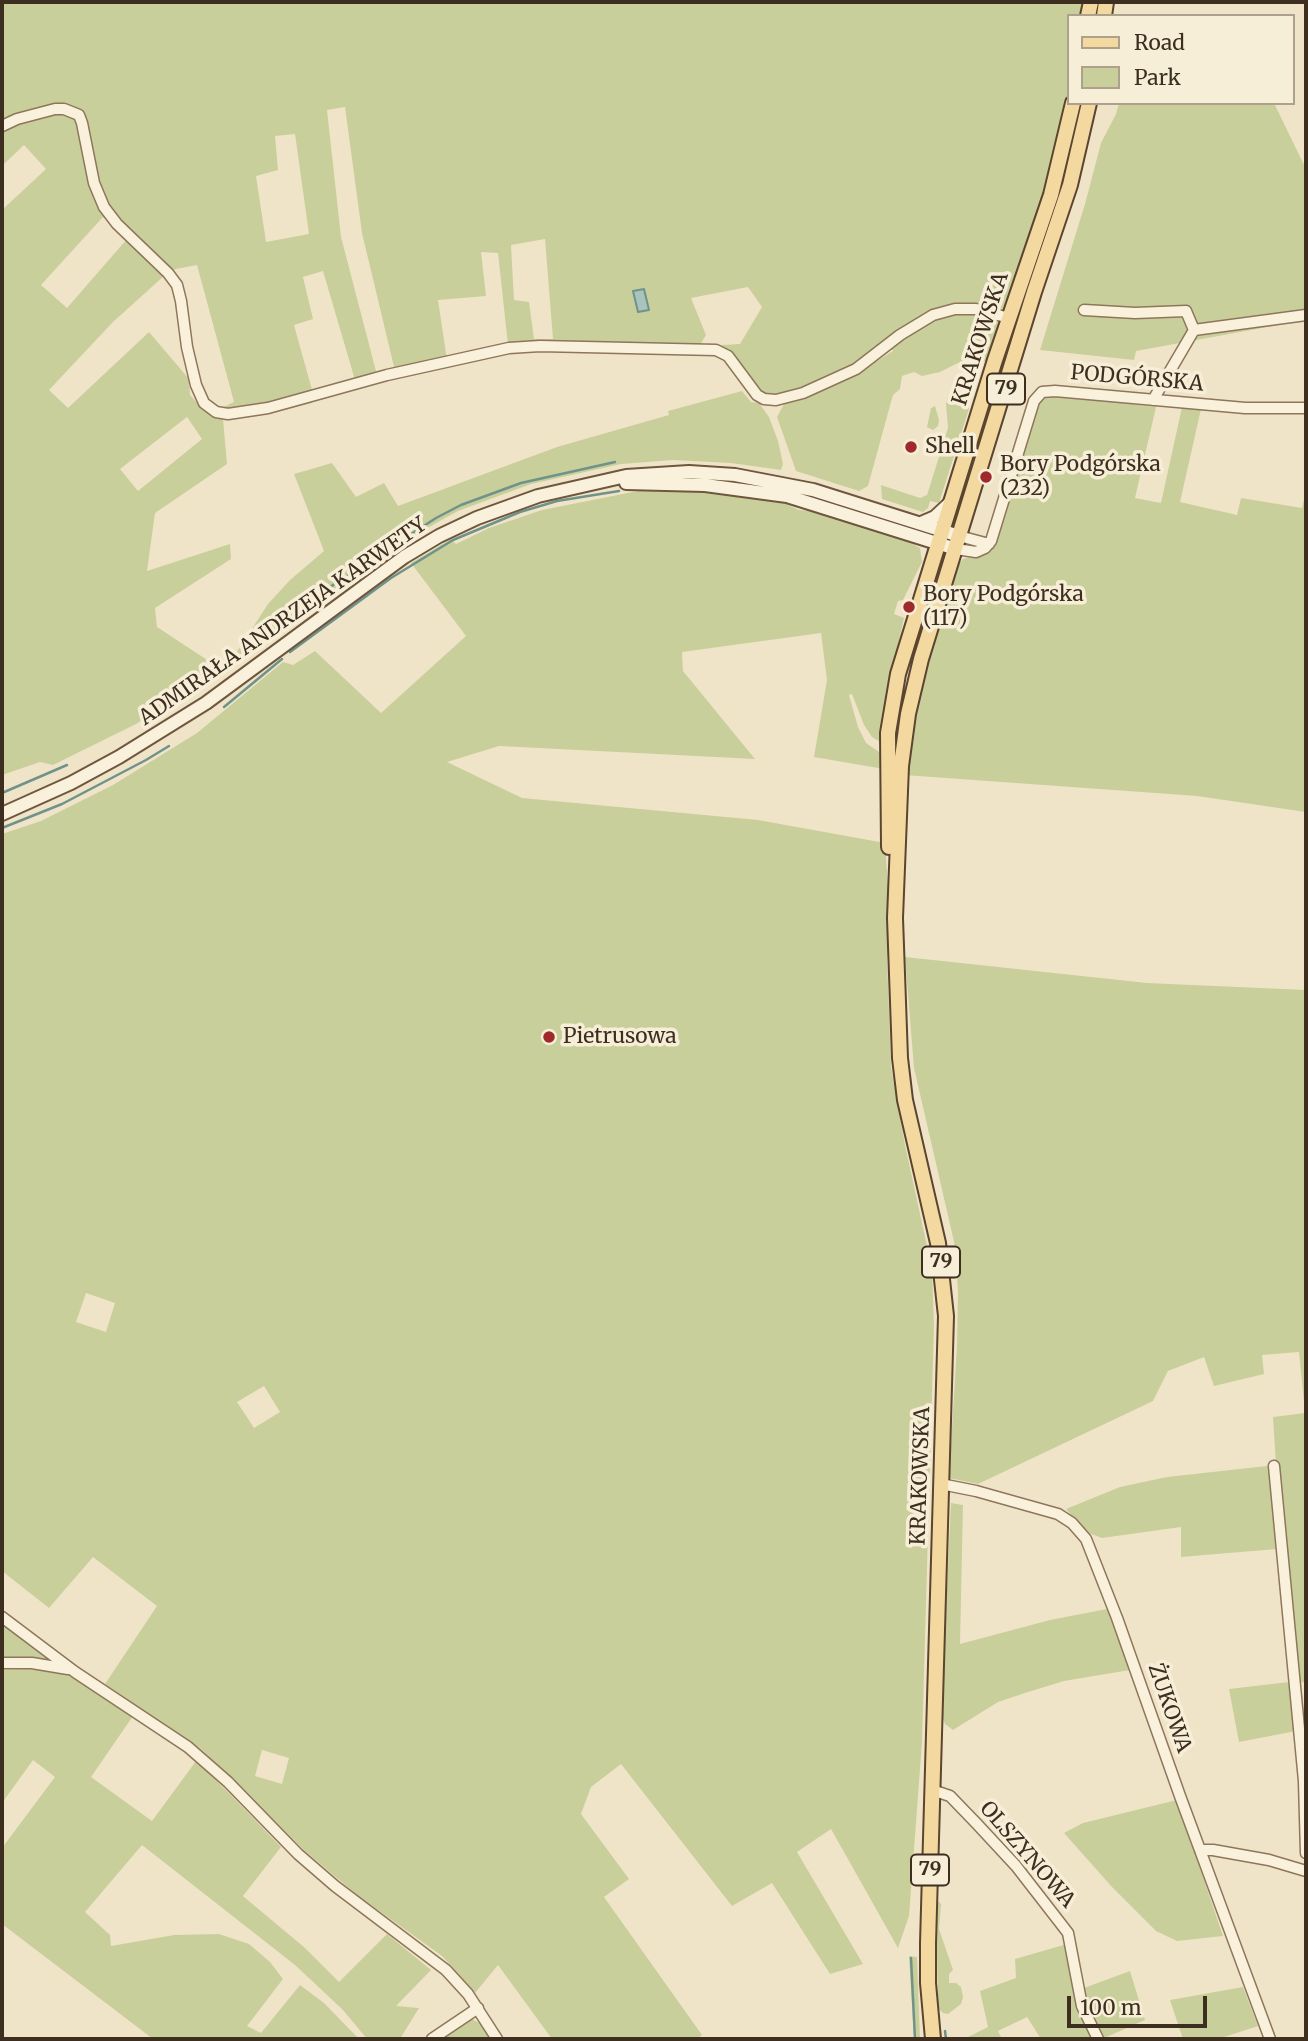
<!DOCTYPE html>
<meta charset="utf-8">
<style>
body{margin:0}
#map{position:relative;width:1308px;height:2041px;overflow:hidden;background:#f0e4c8;font-family:Merriweather,serif}
canvas{display:block}
.frame{position:absolute;inset:0;border:4px solid #3d2e20;pointer-events:none}
.legend{position:absolute;left:1067px;top:14px;width:228px;height:91px;box-sizing:border-box;background:#f7eed8;border:2px solid #ada18e;margin:0;padding:9px 12px;list-style:none;font-size:21px;color:#3d2e20}
.legend li{display:flex;align-items:center;gap:14px;height:35px}
.legend b{width:35px;border:2px solid #ada18e}
.scale{position:absolute;left:1067px;top:1996px;width:140px;height:32px;box-sizing:border-box;border:4px solid #3d2e20;border-top:0;padding-left:9px;font-size:21px;line-height:24px;white-space:nowrap;color:#3d2e20;-webkit-text-stroke:5px #f7eed8;paint-order:stroke}
</style>
<div id="map">
<canvas width="1308" height="2041"></canvas>
<div class="frame"></div>
<ul class="legend">
<li><b style="height:9px;background:#f3d9a0"></b>Road</li>
<li><b style="height:19px;background:#c9cf9b"></b>Park</li>
</ul>
<div class="scale">100 m</div>
</div>
<script>
const g = document.querySelector('canvas').getContext('2d');
g.lineJoin = 'round';
function fill(path, color) {
  g.fillStyle = color;
  g.fill(path, 'evenodd');
}
function poly(rows) {
  const path = new Path2D();
  for (const r of rows) {
    path.moveTo(r[0], r[1]);
    for (let i = 2; i < r.length; i += 2) path.lineTo(r[i], r[i + 1]);
  }
  return path;
}
function trace(path, color, width, dash) {
  g.strokeStyle = color;
  g.lineWidth = width;
  g.lineCap = dash ? 'butt' : 'round';
  g.setLineDash(dash || []);
  g.stroke(path);
}
function drawText(font, color, halo, rows, align = 'center') {
  g.font = font + ' Merriweather,serif';
  g.lineWidth = 7;
  g.setLineDash([]);
  g.textBaseline = 'middle';
  g.strokeStyle = halo;
  g.fillStyle = color;
  for (const [text, x, y, turn = 0] of rows) {
    g.save();
    g.translate(x, y);
    g.rotate((+turn || 0) * Math.PI / 180);
    g.textAlign = isNaN(turn) ? turn : align;
    if (halo) g.strokeText(text, 0, 0);
    g.fillText(text, 0, 0);
    g.restore();
  }
}
fill(poly([
 [2,2,1084,2,1082,16,1068,16,1068,90,1058,145,1008,308,1003,309,976,306,995,318,1000,327,988,361,960,362,940,372,922,376,914,372,902,376,900,389,893,395,891,402,868,486,859,491,796,471,777,417,784,404,794,398,832,385,858,373,893,351,885,340,855,364,840,372,789,392,768,396,759,392,730,353,721,345,740,344,762,307,748,287,691,298,706,335,700,345,525,343,508,345,498,253,481,252,486,296,438,300,447,360,395,371,362,233,345,107,327,110,341,237,377,375,355,380,323,271,303,277,313,319,294,325,312,390,307,391,312,403,270,414,223,419,227,464,155,513,147,571,230,544,231,559,155,608,157,627,221,669,136,724,53,765,40,762,2,775,2,210,46,169,24,145,2,166],
 [295,134,309,234,266,242,256,176,278,170,275,136],
 [103,217,127,239,67,308,41,285],
 [545,239,553,339,534,339,529,302,514,300,511,245],
 [197,265,234,402,211,413,198,404,190,395,189,379,149,332,68,408,49,390,113,322,165,275,176,269],
 [187,417,202,439,138,491,120,469],
 [1119,103,1274,103,1306,169,1306,320,1136,351,1134,360,1040,350,1085,204,1101,143,1116,114],
 [742,391,751,402,759,403,769,417,778,441,783,464,781,470,731,463,673,460,621,464,531,484,458,511,391,548,235,666,231,661,268,604,290,580,324,551,294,474,332,463,356,497,384,483,398,506,557,447,669,415,668,411],
 [958,393,966,398,969,409,939,503,930,501,928,508,923,512,882,499,881,485,920,498,927,495,948,428,946,404,948,397],
 [1053,395,1156,407,1135,498,1161,503,1182,407,1201,409,1180,502,1237,515,1241,498,1302,508,1306,490,1306,812,1197,796,904,775,908,742,927,664,958,565,963,559,983,554,992,548,999,533,1036,404,1041,398],
 [935,406,939,420,938,426,933,430,927,427,931,408],
 [677,488,784,503,799,510,812,511,909,539,909,542,920,548,922,562,903,600,898,601,894,614,904,618,891,676,882,743,872,737,864,725,852,694,849,695,858,727,866,743,885,756,884,769,814,757,827,680,821,633,682,652,683,671,755,759,499,746,447,762,522,798,758,820,885,843,890,915,890,949,887,957,891,1066,905,1145,932,1269,934,1325,922,1742,909,1916,898,1948,831,1829,797,1852,863,1964,830,1974,772,1883,732,1906,621,1764,591,1787,581,1814,629,1879,604,1897,702,2035,697,2039,552,2039,498,1965,475,1993,442,1956,357,1895,305,1851,201,1749,105,1684,157,1606,93,1557,49,1608,2,1571,2,834,41,821,113,785,197,733,283,662,293,665,315,651,381,713,466,636,411,563,451,539,456,544,489,528,542,510,638,491],
 [86,1293,115,1303,106,1332,76,1322],
 [264,1386,280,1412,254,1428,237,1402],
 [262,1750,289,1758,282,1784,255,1776],
 [905,957,1147,983,1306,990,1306,1682,1297,1683,1275,1512,1277,1549,1181,1557,1181,1527,1102,1538,1086,1532,1066,1509,1120,1487,1167,1477,1276,1465,1273,1417,1305,1413,1299,1352,1262,1355,1264,1374,1214,1386,1204,1357,1168,1371,1153,1401,978,1484,949,1478,957,1346,958,1292,955,1246,914,1068],
 [951,1503,963,1505,960,1644,1050,1620,1107,1609,1130,1670,1064,1681,1025,1693,998,1702,953,1730,945,1724,941,1714],
 [2,1622,56,1660,2,1658],
 [24,1669,47,1670,69,1675,133,1716,91,1777,152,1821,196,1761,227,1791,281,1847,243,1896,305,1948,339,1982,387,1934,431,1970,396,2006,419,2008,400,2039,367,2039,343,2010,295,1965,142,1845,85,1912,110,1935,111,1946,174,1935,219,1934,249,1944,270,1962,283,1979,247,2026,261,2033,300,1985,324,2003,359,2039,153,2039,2,1924,2,1848,55,1777,33,1760,2,1803,2,1670],
 [1289,1682,1296,1731,1239,1742,1229,1689],
 [1177,1800,1223,1936,1177,1941,1156,1931,1112,1887,1064,1833,1083,1823],
 [936,1899,941,1904,939,1929,953,1970,949,1974,949,1983,956,1983,961,1987,963,1997,961,2004,948,2014,943,2013,938,2008],
 [1074,1942,1084,1988,1130,1971,1145,2020,1102,2039,1041,2039,1027,2017,998,2031,1002,2039,964,2039,988,2027,980,1991,1016,1978,1015,1959],
 [909,1956,917,1957,920,2039,914,2039],
 [1243,1987,1258,2026,1218,2039,1183,2039,1170,2000],
 [472,2019,481,2024,493,2039,439,2039]
]), '#c9cf9b');
const water = poly([
 [644,289,649,310,638,312,633,291,644,289]
]);
fill(water, '#a9c4bc');
trace(water, '#6f938a', 2);
trace(poly([
 [348,575,436,518,461,505,521,483,615,462],
 [253,645,337,582],
 [290,652,391,578,453,540,520,512,557,501,619,491],
 [224,707,282,659],
 [2,793,67,765],
 [2,828,62,804,146,760,169,746],
 [911,1958,915,2039],
 [945,2031,946,2039]
]), '#6f938a', 2.5);
const minor = poly([
 [2,126,17,119,55,109,64,109,79,115,82,123,94,183,104,207,117,224,168,273,177,285,181,301,187,347,196,385,204,403,216,412,228,414,268,408,387,375,509,348,540,346,716,350,728,356,757,395,764,399,776,400,803,393,856,369,900,335,933,315,955,309,976,309,1009,318],
 [1084,310,1135,313,1186,311,1194,330,1153,400],
 [1194,330,1306,315],
 [959,536,989,544],
 [956,549,976,552,985,548,991,541,1034,401,1042,392,1055,391,1245,408,1306,408],
 [1274,1466,1304,1781,1306,1853],
 [941,1484,976,1491,1058,1514,1072,1523,1086,1539,1117,1618,1180,1796,1270,2039],
 [2,1617,75,1672,188,1747,228,1782,298,1854,335,1886,446,1970,468,1994,497,2039],
 [2,1663,32,1663,68,1669],
 [932,1790,950,1796,977,1824,1016,1866,1068,1933,1082,2006,1098,2039],
 [1200,1850,1213,1850,1269,1860,1306,1871],
 [432,2039,478,2008]
]);
const secondary = poly([
 [626,483,705,485,787,496,956,549],
 [921,523,935,517,950,503],
 [2,814,71,783,119,757,206,703,404,557,439,536,477,518,538,496,626,476,689,472,735,475,813,490,959,536]
]);
const primary = poly([
 [1088,16,1091,2],
 [1104,16,1106,2],
 [889,847,888,733,898,674,995,360,1051,195,1073,103],
 [933,2039,928,1983,928,1943,946,1316,938,1243,905,1100,900,1058,895,918,901,766,908,714,921,659,1034,292,1070,185,1089,103]
]);
trace(minor, '#8d765c', 13);
trace(secondary, '#6f573f', 16);
trace(primary, '#5b4430', 18);
trace(minor, '#faf1dc', 10);
trace(secondary, '#faf1dc', 12);
trace(primary, '#f3d9a0', 14);
for (const [x, y, r, color] of [
 [911,447,7,"#9e2a2b"],
 [986,477,7,"#9e2a2b"],
 [909,607,7,"#9e2a2b"],
 [549,1037,7,"#9e2a2b"]
]) {
  const dot = new Path2D();
  dot.arc(x, y, r, 0, 2 * Math.PI);
  g.fillStyle = color;
  g.fill(dot);
  trace(dot, '#f7eed8', 2.5);
}
for (const [x, y, w] of [
 [1006,389,38],
 [941,1262,38],
 [930,1870,38]
]) {
  const box = new Path2D();
  box.roundRect(x - w / 2, y - 15.5, w, 31, 5);
  g.fillStyle = '#f7eed8';
  g.fill(box);
  trace(box, '#3d2e20', 2);
}
drawText('bold 19px', '#3d2e20', null, [
 ["79",1006,389],
 ["79",941,1262],
 ["79",930,1870]
]);
drawText('21px', '#3d2e20', '#f7eed8', [
 ["KRAKOWSKA",981,339,-72],
 ["PODGÓRSKA",1137,379,5],
 ["ADMIRAŁA ANDRZEJA KARWETY",283,622,-35],
 ["KRAKOWSKA",921,1476,-88],
 ["ŻUKOWA",1169,1708,71],
 ["OLSZYNOWA",1027,1855,49]
]);
drawText('21px', '#3d2e20', '#f7eed8', [
 ["Shell",925,447],
 ["Bory Podgórska",1000,465],
 ["(232)",1000,489],
 ["Bory Podgórska",923,595],
 ["(117)",923,619],
 ["Pietrusowa",563,1037]
], 'left');
</script>
